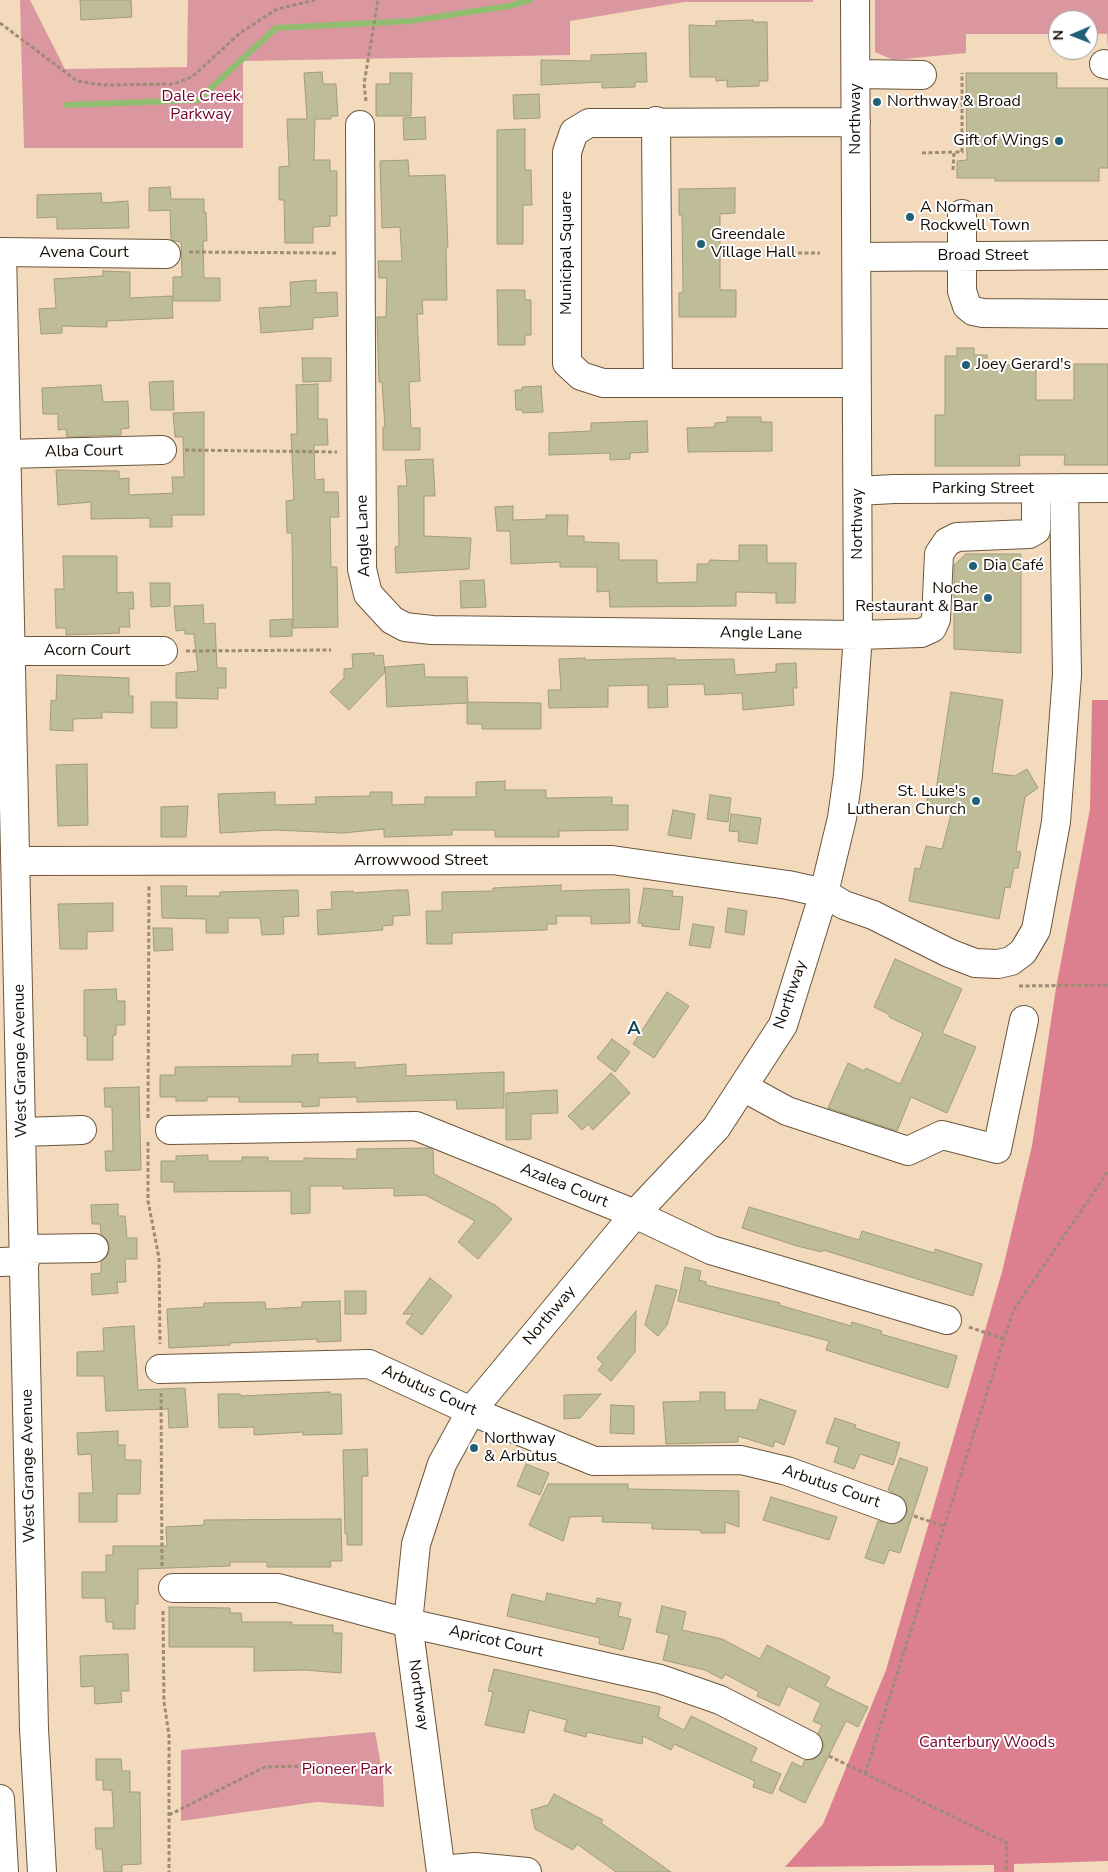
<!DOCTYPE html>
<meta charset="utf-8">
<style>
body{margin:0}
#map{position:relative;width:1108px;height:1872px;overflow:hidden;background:#f3dabd;font-family:"Nunito Sans",sans-serif}
canvas{display:block}
.north{position:absolute;left:1048px;top:10px;width:50px;height:50px;box-sizing:border-box;background:#fff;border:1px solid #a19d9a;border-radius:50%;rotate:269deg;font-size:14px;font-weight:700;line-height:20px;text-align:center;color:#130b03}
.north::after{content:'';display:block;margin:auto;width:18px;height:22px;background:#216076;clip-path:polygon(50% 0,100% 100%,50% 72%,0 100%)}
</style>
<div id="map">
<canvas width="1108" height="1872"></canvas>
<div class="north">N</div>
</div>
<script>
const g = document.querySelector('canvas').getContext('2d');
g.lineJoin = 'round';
function fill(path, color) {
  g.fillStyle = color;
  g.fill(path, 'evenodd');
}
function poly(rows) {
  const path = new Path2D();
  for (const r of rows) {
    path.moveTo(r[0], r[1]);
    for (let i = 2; i < r.length; i += 2) path.lineTo(r[i], r[i + 1]);
  }
  return path;
}
function trace(path, color, width, dash) {
  g.strokeStyle = color;
  g.lineWidth = width;
  g.lineCap = dash ? 'butt' : 'round';
  g.setLineDash(dash || []);
  g.stroke(path);
}
function drawText(font, color, halo, rows, align = 'center') {
  g.font = font + ' "Nunito Sans",sans-serif';
  g.lineWidth = 4;
  g.setLineDash([]);
  g.textBaseline = 'middle';
  g.strokeStyle = halo;
  g.fillStyle = color;
  for (const [text, x, y, turn = 0] of rows) {
    g.save();
    g.translate(x, y);
    g.rotate((+turn || 0) * Math.PI / 180);
    g.textAlign = isNaN(turn) ? turn : align;
    if (halo) g.strokeText(text, 0, 0);
    g.fillText(text, 0, 0);
    g.restore();
  }
}
fill(poly([
 [20,0,30,0,65,69,187,67,188,0,813,0,813,2,684,2,570,21,570,55,243,61,243,148,24,148],
 [875,0,1108,0,1108,48,1107,34,1088,33,1088,20,1058,20,1058,34,966,34,966,53,893,60,875,52],
 [375,1732,383,1776,384,1807,317,1802,181,1821,181,1750]
]), '#db97a0');
fill(poly([
 [1092,700,1108,700,1108,1861,1014,1864,1014,1872,994,1872,994,1865,785,1867,823,1824,886,1670,1002,1272,1032,1146,1056,988,1090,809]
]), '#dc808f');
trace(poly([
 [67,105,198,100,276,28,410,21,509,6,530,0]
]), '#91bd70', 6);
const building = poly([
 [80,0,131,0,132,17,81,20,80,0],
 [753,20,753,22,767,22,768,81,759,81,759,86,727,87,727,80,716,81,716,77,690,77,689,25,716,26,716,21,753,20],
 [646,53,647,82,635,82,635,87,602,88,602,82,541,85,541,60,591,61,591,55,646,53],
 [322,72,323,84,336,84,338,116,331,116,331,119,315,119,314,160,330,160,330,171,337,171,337,216,330,216,330,226,313,227,313,243,285,243,284,200,279,200,279,167,289,166,287,119,307,119,304,73,322,72],
 [390,73,412,73,411,116,376,116,376,84,390,84,390,73],
 [966,73,1057,73,1057,88,1108,88,1108,168,1099,168,1099,181,995,181,995,178,957,178,957,161,967,160,966,73],
 [539,94,540,118,514,119,513,95,539,94],
 [425,117,426,139,404,140,403,118,425,117],
 [525,129,525,170,531,170,532,205,523,205,523,244,497,244,497,130,525,129],
 [408,160,409,176,445,175,448,247,446,248,447,300,422,300,423,314,417,314,420,381,409,382,411,428,420,428,420,450,383,450,383,427,385,427,382,382,379,382,377,317,386,317,387,278,379,278,378,261,402,261,400,227,382,228,380,161,408,160],
 [170,187,171,199,204,199,204,212,206,212,207,241,203,241,204,278,220,278,220,301,173,301,173,277,182,277,181,242,171,240,170,210,149,211,149,188,170,187],
 [735,188,735,213,720,214,720,290,736,290,736,317,679,317,679,293,683,292,682,215,679,215,679,189,735,188],
 [101,193,102,203,128,201,129,228,57,229,57,217,37,218,37,195,101,193],
 [103,271,130,272,130,298,172,296,173,318,107,321,107,327,62,326,62,333,41,334,39,309,56,308,54,279,103,276,103,271],
 [316,280,316,293,337,292,338,316,313,318,313,329,261,333,259,308,291,306,290,282,316,280],
 [497,290,525,290,525,300,531,300,531,335,525,335,525,345,498,345,497,290],
 [957,348,974,348,974,355,987,355,987,365,1036,365,1036,400,1074,400,1074,364,1108,364,1108,465,1064,465,1065,455,1019,455,1020,466,935,466,935,415,945,415,945,356,957,356,957,348],
 [302,358,331,358,331,381,303,382,302,358],
 [173,381,174,410,151,410,149,382,173,381],
 [318,384,318,419,327,419,328,445,314,445,315,480,324,479,324,492,338,492,339,517,330,517,331,567,337,567,338,627,293,628,292,533,287,533,286,501,294,500,291,434,297,434,296,385,318,384],
 [101,385,103,402,128,401,129,428,121,429,121,435,67,437,66,429,58,430,58,414,43,414,42,388,101,385],
 [541,386,543,412,523,413,522,410,516,410,515,390,522,390,522,387,541,386],
 [204,412,204,515,172,515,172,527,150,527,150,518,91,519,91,502,58,505,56,470,119,471,119,479,129,478,129,495,173,493,172,477,184,477,183,437,175,437,173,413,204,412],
 [727,417,761,417,761,422,772,422,772,451,688,452,687,428,715,427,715,423,727,422,727,417],
 [647,421,648,452,630,453,630,459,610,460,610,453,549,455,549,433,591,431,591,423,647,421],
 [433,459,435,496,424,496,424,536,471,538,469,569,396,573,395,547,399,546,398,486,407,486,405,460,433,459],
 [513,506,513,520,546,519,546,515,568,515,567,536,584,536,584,542,619,543,619,560,657,560,657,583,697,582,697,564,708,564,710,560,739,561,739,545,767,545,767,563,796,563,795,603,776,603,776,593,736,592,736,606,610,607,609,591,597,592,597,567,560,567,560,562,511,564,510,531,497,531,495,507,513,506],
 [966,554,1021,554,1021,653,954,649,954,565,966,554],
 [63,556,117,556,117,593,133,592,134,609,129,609,130,627,119,627,120,633,66,635,66,628,56,628,55,589,64,589,63,556],
 [484,580,486,607,461,608,460,581,484,580],
 [150,583,170,583,170,606,151,607,150,583],
 [203,605,204,624,215,623,217,668,226,668,226,688,218,688,218,699,176,698,176,673,198,671,194,634,185,634,185,630,176,631,174,606,203,605],
 [292,619,292,636,270,637,270,620,292,619],
 [374,653,374,656,383,655,385,672,349,710,330,692,344,678,344,669,353,668,352,654,374,653],
 [585,658,585,660,675,658,675,660,734,659,735,675,776,672,776,664,796,663,797,688,793,688,794,705,743,710,742,693,705,695,704,684,667,685,668,707,648,708,648,685,608,686,608,707,549,708,548,690,561,690,559,659,585,658],
 [424,664,425,677,467,677,468,702,541,703,541,729,482,729,482,724,467,724,467,703,387,707,385,667,424,664],
 [57,675,129,678,129,696,133,696,133,713,102,712,102,718,73,719,73,731,50,730,51,700,56,701,57,675],
 [951,692,1003,700,992,773,1015,776,1027,769,1038,788,1025,797,1016,851,1021,852,1018,868,1014,868,1010,888,1005,887,999,919,909,901,915,868,920,869,926,846,942,849,952,811,926,806,929,789,936,790,951,692],
 [151,702,177,702,177,728,151,728,151,702],
 [87,764,88,825,58,826,56,765,87,764],
 [505,781,505,790,546,790,546,798,612,797,612,805,628,805,628,830,559,831,559,837,495,837,495,830,452,830,452,835,384,837,384,829,343,833,274,830,220,833,218,794,275,792,275,805,316,804,315,797,370,796,370,792,392,792,392,805,425,804,425,797,476,797,476,782,505,781],
 [710,795,731,798,728,822,707,819,710,795],
 [188,806,186,837,161,837,161,807,188,806],
 [673,810,695,814,691,839,668,835,673,810],
 [731,814,761,818,757,844,738,841,739,832,729,831,731,814],
 [561,885,561,891,629,889,630,923,591,924,591,916,556,916,557,924,547,924,547,930,452,933,452,944,427,944,426,911,442,911,442,892,493,891,493,888,561,885],
 [161,886,187,886,186,896,220,896,220,892,298,890,299,916,283,917,284,934,262,935,260,918,228,918,228,933,206,933,206,919,162,918,161,886],
 [644,888,673,891,672,896,683,897,679,930,642,926,642,923,638,923,644,888],
 [398,890,408,890,410,915,393,916,393,925,382,926,383,930,318,935,317,910,332,909,331,892,353,891,353,893,398,890],
 [113,903,113,931,87,932,87,949,60,949,58,904,113,903],
 [728,908,747,911,744,935,725,932,728,908],
 [693,924,714,927,710,948,689,945,693,924],
 [153,928,172,928,173,950,154,951,153,928],
 [895,959,962,989,942,1033,976,1047,947,1113,911,1097,897,1131,828,1108,848,1063,864,1071,866,1068,900,1084,923,1033,889,1017,890,1015,874,1007,895,959],
 [116,989,117,1001,125,1001,125,1025,116,1025,116,1035,113,1035,113,1060,87,1060,87,1036,84,1036,84,990,116,989],
 [667,992,689,1006,654,1058,633,1044,667,992],
 [612,1039,630,1052,615,1072,597,1058,612,1039],
 [318,1054,318,1063,355,1062,355,1068,406,1064,406,1076,504,1072,504,1108,457,1109,456,1100,357,1102,357,1097,319,1098,319,1106,302,1107,302,1102,239,1102,239,1097,207,1097,207,1101,176,1101,176,1097,160,1097,160,1075,175,1075,175,1067,292,1066,292,1055,318,1054],
 [611,1073,630,1093,593,1130,588,1124,582,1130,568,1116,611,1073],
 [139,1087,141,1170,106,1171,105,1151,113,1151,112,1107,105,1107,104,1088,139,1087],
 [557,1090,558,1113,531,1114,531,1139,506,1140,506,1093,557,1090],
 [429,1148,433,1150,434,1174,495,1205,512,1219,478,1259,458,1242,475,1221,425,1195,394,1196,394,1188,343,1189,343,1186,310,1186,310,1213,291,1214,291,1191,174,1192,174,1182,161,1182,161,1161,176,1161,176,1156,208,1155,208,1161,242,1161,242,1157,268,1157,268,1161,304,1161,304,1158,357,1159,357,1149,429,1148],
 [118,1204,118,1216,125,1216,127,1238,137,1238,137,1259,125,1259,126,1282,117,1282,118,1293,92,1295,91,1274,101,1273,101,1262,107,1256,110,1248,107,1240,101,1234,100,1224,92,1224,91,1205,118,1204],
 [749,1207,859,1240,862,1231,934,1253,935,1249,982,1264,973,1296,823,1250,822,1252,797,1246,742,1228,749,1207],
 [685,1267,701,1271,699,1280,706,1282,706,1285,780,1303,779,1305,851,1326,852,1322,882,1331,881,1334,957,1356,948,1388,826,1350,829,1341,678,1301,685,1267],
 [430,1278,452,1296,422,1335,406,1323,413,1314,403,1314,430,1278],
 [656,1285,677,1290,667,1325,658,1336,645,1325,656,1285],
 [345,1291,366,1291,366,1314,345,1314,345,1291],
 [340,1301,341,1341,317,1342,317,1339,230,1343,230,1345,169,1348,167,1309,204,1307,204,1303,265,1302,266,1309,302,1307,302,1302,340,1301],
 [636,1311,635,1352,611,1381,598,1370,603,1364,597,1358,636,1311],
 [134,1326,138,1390,185,1388,188,1427,169,1428,168,1409,106,1411,104,1376,77,1376,77,1352,104,1351,103,1328,134,1326],
 [330,1392,330,1394,341,1394,342,1434,303,1435,303,1432,254,1435,254,1427,219,1428,218,1394,240,1394,241,1396,330,1392],
 [700,1392,725,1392,725,1410,757,1410,760,1399,796,1411,784,1445,775,1441,773,1447,738,1436,738,1442,666,1444,663,1402,700,1401,700,1392],
 [601,1394,580,1418,564,1419,564,1395,601,1394],
 [611,1405,634,1406,634,1434,610,1433,611,1405],
 [835,1418,856,1425,855,1428,900,1443,893,1465,860,1454,854,1469,834,1462,839,1447,826,1443,835,1418],
 [118,1431,118,1445,125,1445,125,1460,141,1460,140,1494,117,1494,117,1522,79,1522,79,1493,93,1493,91,1454,78,1455,77,1433,118,1431],
 [367,1449,368,1476,362,1476,362,1545,347,1545,347,1534,345,1534,343,1450,367,1449],
 [900,1458,928,1468,900,1553,889,1550,884,1564,865,1558,878,1521,895,1524,902,1521,907,1514,907,1506,904,1499,888,1490,900,1458],
 [526,1464,549,1473,540,1495,517,1486,526,1464],
 [548,1484,628,1484,628,1489,739,1491,739,1527,725,1522,725,1533,701,1533,701,1530,652,1529,652,1523,602,1522,603,1516,570,1517,563,1541,529,1525,548,1484],
 [771,1497,837,1517,829,1540,763,1520,771,1497],
 [341,1519,342,1561,330,1561,331,1567,267,1567,267,1562,230,1562,230,1566,138,1569,138,1604,135,1604,135,1629,113,1629,113,1622,106,1622,105,1598,82,1598,82,1572,106,1572,106,1555,113,1555,113,1546,167,1546,166,1527,204,1525,204,1520,341,1519],
 [547,1593,596,1604,597,1598,621,1603,618,1616,631,1619,623,1650,599,1644,600,1638,507,1616,512,1594,545,1602,547,1593],
 [662,1606,686,1612,682,1630,722,1639,760,1659,767,1645,830,1677,825,1686,868,1707,858,1727,846,1721,805,1803,779,1790,792,1762,802,1767,805,1760,816,1758,822,1752,824,1744,818,1734,822,1725,813,1721,821,1703,788,1686,779,1706,757,1696,759,1692,725,1674,722,1679,705,1670,663,1660,669,1635,656,1632,662,1606],
 [169,1607,230,1608,230,1613,241,1613,242,1622,292,1622,292,1625,333,1625,333,1633,342,1633,341,1673,305,1670,254,1671,254,1647,169,1647,169,1607],
 [128,1654,129,1691,121,1691,122,1702,95,1704,94,1686,81,1687,80,1656,128,1654],
 [494,1669,660,1707,658,1717,684,1730,691,1716,757,1748,751,1761,781,1774,772,1794,753,1787,755,1781,674,1744,671,1750,643,1736,642,1744,587,1732,586,1737,564,1731,567,1720,529,1710,524,1733,485,1725,493,1692,488,1691,494,1669],
 [96,1759,121,1759,122,1771,130,1771,130,1792,140,1792,141,1864,122,1865,122,1872,104,1872,102,1849,96,1849,95,1828,114,1828,112,1790,103,1790,103,1780,96,1780,96,1759],
 [554,1794,603,1820,601,1823,671,1872,616,1872,577,1844,573,1850,535,1829,531,1810,548,1805,554,1794]
]);
fill(building, '#bfbc98');
trace(building, '#a09c7a', 1);
const minor = poly([
 [1104,64,1108,65],
 [857,74,922,75],
 [656,121,658,383],
 [856,122,589,123,574,132,567,152,567,363,581,376,603,383,856,383],
 [360,125,362,569,368,594,392,620,405,627,432,630,858,635,921,633,932,628,936,619,939,554,947,542,957,537,1029,534,1036,530,1036,489],
 [962,214,962,291,967,306,973,311,983,313,1108,314],
 [0,252,166,254],
 [2,253,34,1729,42,1872],
 [857,257,1108,255],
 [6,454,162,450],
 [858,491,894,489,1108,488],
 [10,651,163,651],
 [17,861,612,860,788,885,824,893,844,905,873,915,949,953,975,963,998,964,1011,961,1023,952,1036,930,1056,822,1067,675,1064,488],
 [743,1087,787,1111,908,1151,942,1135,997,1149,1024,1020],
 [170,1130,416,1126,635,1214,711,1250,947,1320],
 [22,1132,82,1130],
 [25,1249,94,1248],
 [0,1262,25,1261],
 [160,1369,369,1364,471,1411,594,1461,741,1460,787,1471,892,1509],
 [173,1588,278,1588,408,1623,660,1679,720,1700,808,1745],
 [0,1799,4,1872],
 [441,1870,475,1867,527,1872],
 [441,1872,408,1623,416,1544,442,1464,471,1411,635,1214,716,1128,783,1025,824,893,842,818,848,775,858,635,855,0]
]);
trace(minor, '#6b563c', 30);
trace(poly([
 [0,23,77,81,103,85,173,84,192,77,240,33,277,9,315,0],
 [366,101,364,84,378,0],
 [922,153,954,152],
 [953,170,954,152,962,152,962,73],
 [189,252,337,253],
 [720,253,820,253],
 [185,450,337,452],
 [186,651,331,650],
 [1019,986,1108,985],
 [148,1118,149,884],
 [148,1142,148,1201,159,1258,160,1344],
 [969,1327,1004,1339],
 [161,1393,162,1567],
 [914,1516,944,1526],
 [163,1611,164,1702,169,1735,169,1872],
 [829,1756,1007,1843,1006,1872],
 [865,1774,1013,1311,1108,1171],
 [169,1815,265,1767,305,1766,386,1773]
]), '#9d8b76', 3, [4, 2.5]);
trace(minor, '#fff', 28);
for (const [x, y, r, color] of [
 [877,102,5,"#216076"],
 [1059,141,5,"#216076"],
 [910,217,5,"#216076"],
 [701,244,5,"#216076"],
 [966,365,5,"#216076"],
 [973,566,5,"#216076"],
 [988,598,5,"#216076"],
 [976,801,5,"#216076"],
 [474,1448,5,"#216076"]
]) {
  const dot = new Path2D();
  dot.arc(x, y, r, 0, 2 * Math.PI);
  g.fillStyle = color;
  g.fill(dot);
  trace(dot, '#fff', 2);
}
drawText('16px', '#77032d', '#fff', [
 ["Dale Creek",201,97],
 ["Parkway",201,115],
 ["Canterbury Woods",987,1743],
 ["Pioneer Park",347,1770]
]);
drawText('16px', '#130b03', '#fff', [
 ["Northway & Broad",887,102],
 ["Gift of Wings",1049,141,"right"],
 ["A Norman",920,208],
 ["Rockwell Town",920,226],
 ["Greendale",711,235],
 ["Village Hall",711,253],
 ["Joey Gerard's",976,365],
 ["Dia Café",983,566],
 ["Noche",978,589,"right"],
 ["Restaurant & Bar",978,607,"right"],
 ["St. Luke's",966,792,"right"],
 ["Lutheran Church",966,810,"right"],
 ["Northway",484,1439],
 ["& Arbutus",484,1457]
], 'left');
drawText('16px', '#130b03', '#fff', [
 ["Northway",856,119,-90],
 ["Avena Court",84,253],
 ["Municipal Square",567,253,-90],
 ["Broad Street",983,256],
 ["Alba Court",84,452,-1],
 ["Parking Street",983,489],
 ["Northway",858,524,-90],
 ["Angle Lane",364,536,-92],
 ["Angle Lane",761,634,1],
 ["Acorn Court",87,651],
 ["Arrowwood Street",421,861],
 ["Northway",791,995,-71],
 ["West Grange Avenue",21,1061,-91],
 ["Azalea Court",564,1186,22],
 ["Northway",550,1316,-50],
 ["Arbutus Court",429,1391,24],
 ["West Grange Avenue",29,1466,-91],
 ["Arbutus Court",831,1487,19],
 ["Apricot Court",496,1642,13],
 ["Northway",418,1695,82]
]);
drawText('bold 18px', '#124557', '#fff', [
 ["A",634,1030]
]);
</script>
